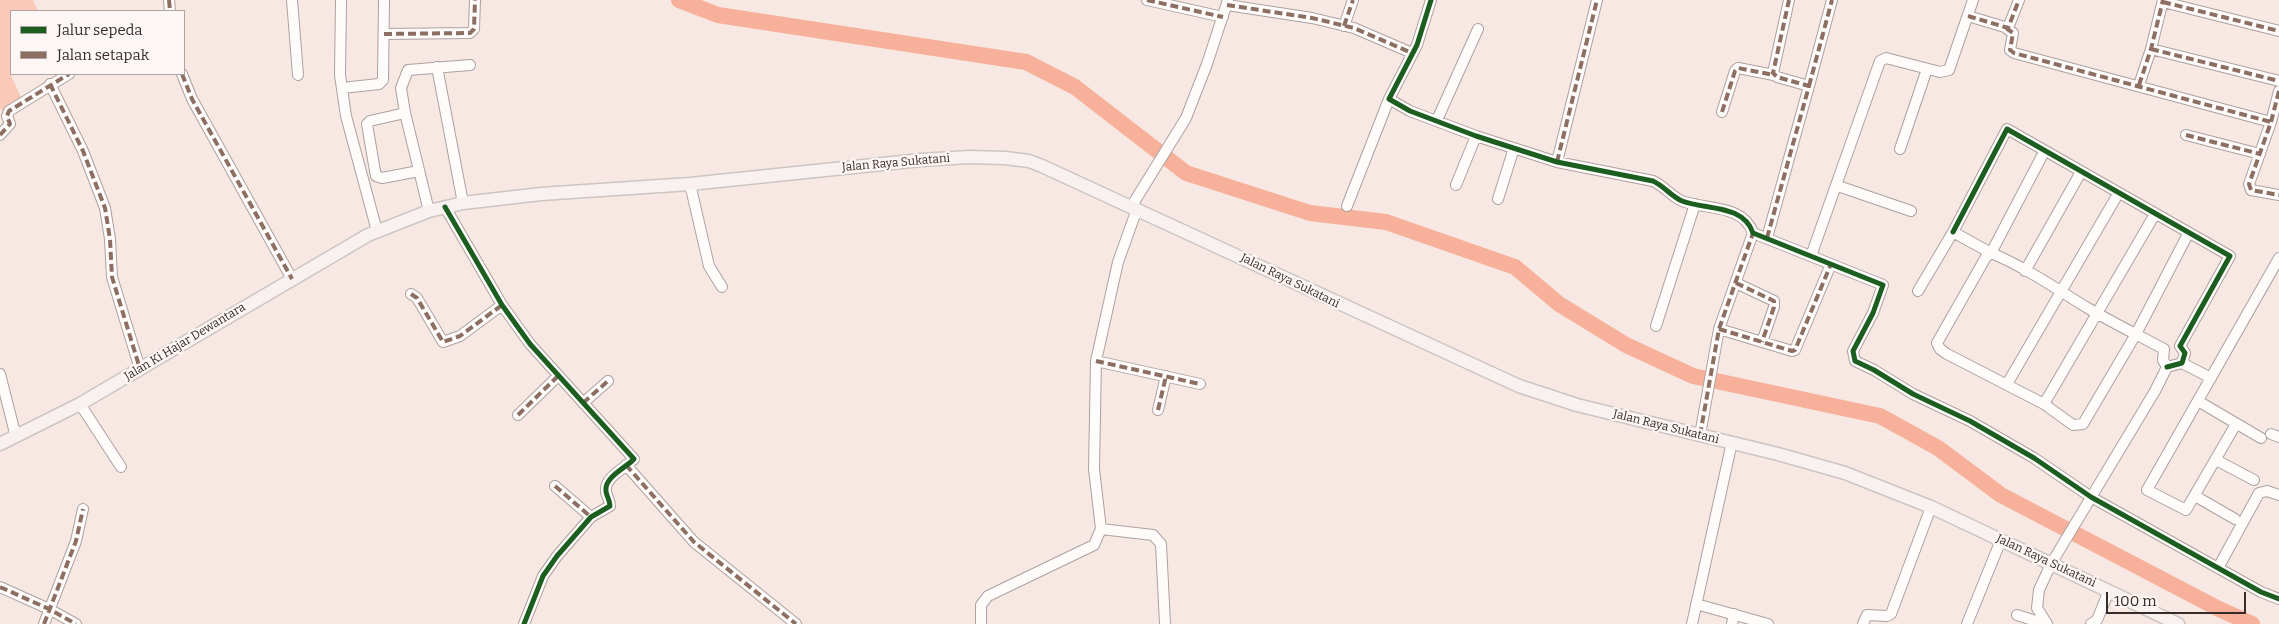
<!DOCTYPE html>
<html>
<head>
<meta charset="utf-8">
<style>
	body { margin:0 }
	#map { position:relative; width:2279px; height:624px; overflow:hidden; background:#f7e8e4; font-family:Bitter,serif }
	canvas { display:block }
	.legend { position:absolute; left:10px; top:10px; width:175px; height:65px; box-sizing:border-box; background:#fdf6f4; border:1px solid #aea5a2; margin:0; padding:6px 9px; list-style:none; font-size:15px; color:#382c28 }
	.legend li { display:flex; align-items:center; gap:10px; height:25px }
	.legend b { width:25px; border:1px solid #aea5a2 }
	.scale { position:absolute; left:2106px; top:592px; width:140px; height:22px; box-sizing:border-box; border:2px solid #382c28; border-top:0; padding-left:6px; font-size:15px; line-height:18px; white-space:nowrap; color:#382c28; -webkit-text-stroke:4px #fdf6f4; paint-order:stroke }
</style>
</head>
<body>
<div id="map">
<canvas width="2279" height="624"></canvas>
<ul class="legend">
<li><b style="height:6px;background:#1b5e20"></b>Jalur sepeda</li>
<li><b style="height:6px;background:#8d6e63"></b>Jalan setapak</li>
</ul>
<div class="scale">100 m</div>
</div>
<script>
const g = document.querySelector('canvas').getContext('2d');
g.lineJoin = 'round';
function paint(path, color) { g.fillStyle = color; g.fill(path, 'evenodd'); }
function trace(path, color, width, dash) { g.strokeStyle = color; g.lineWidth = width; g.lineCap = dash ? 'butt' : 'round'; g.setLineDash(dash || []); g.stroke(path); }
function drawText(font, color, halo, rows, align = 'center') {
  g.font = font + ' Bitter,serif'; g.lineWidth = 4.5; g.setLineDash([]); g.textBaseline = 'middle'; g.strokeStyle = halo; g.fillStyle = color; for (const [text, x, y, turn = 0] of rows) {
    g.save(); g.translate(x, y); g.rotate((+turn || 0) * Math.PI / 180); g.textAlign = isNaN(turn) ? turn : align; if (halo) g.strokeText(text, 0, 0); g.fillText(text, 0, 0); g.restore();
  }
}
const green = new Path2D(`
	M0,0H33L38,11H11L10,73L25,106L13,114L0,109Z`);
const river = new Path2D(`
	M679,0L718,15L1026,62L1075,87L1186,173L1310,213L1386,222L1515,267L1559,304L1626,345L1693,376L1880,416L1938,448L2001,495L2217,608L2252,624`);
const minor = new Path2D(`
	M169,0L170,11
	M292,0L298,75
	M341,0L340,75L346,116L377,231
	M1147,0L1223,17
	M1431,0L1417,45L1389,99L1410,111L1476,136L1557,162L1653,181C1664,186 1672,197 1682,201C1706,210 1743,204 1753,233L1883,285L1873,313L1853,351L1855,361L1874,370L1913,394L1970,421L2034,458L2091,497L2261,592L2279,599
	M2163,2L2279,31
	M1227,5L1312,18L1354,28L1412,53
	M1968,16L2008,28L2019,0
	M1344,26L1353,0
	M2006,28L2013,33L2010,50L2014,53L2271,122
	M384,34L470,33L474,29L475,0
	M2151,49L2279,81
	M437,67L463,203
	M182,74L192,99L292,279
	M50,84L83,151L105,208L110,239L112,277L140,369
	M2139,85L2151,49L2163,0
	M1809,86L1832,0
	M342,88L379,84L383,80L384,0
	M2279,91L2271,122L2249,184L2251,190L2279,195
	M1722,112L1735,71L1738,68L1774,75
	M405,113L370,121L367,124L375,171L376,176L382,178L419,171
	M1437,120L1478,29
	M0,135L10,124L7,116L9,111L69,74
	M2186,135L2260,154
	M1900,149L1927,69
	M1557,162L1597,0
	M690,184L709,266L722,287
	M1456,185L1476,136
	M1838,186L1911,211
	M1498,199L1514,148
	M1347,206L1389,99
	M445,207L502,305L530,344L634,459C627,467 604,477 606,491C606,496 610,499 610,506L591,517L557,556L543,576L524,624
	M1131,207L1186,118L1207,64L1228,0
	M429,211L405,113L401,88L408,70L470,65
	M1953,232L2007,129L2230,256L2180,346L2185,353L2182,363L2167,367
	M1767,238L1809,86L1777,77L1773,73L1789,0
	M1811,256L1880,61L1886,58L1940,72L1949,70L1973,0
	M2025,271L2081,172
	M1736,283L1774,301V307L1762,342
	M1918,291L1953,232L1991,253L2044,152
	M411,294L417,298L443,342L460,336L502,305
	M1656,326L1695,204
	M1719,329L1792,351L1795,350L1831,264
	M1096,361L1200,384
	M2182,363L2211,378
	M0,374L16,437
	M2007,384L2118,194
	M2198,401L2261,438
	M583,403L608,381
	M80,404L121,467
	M2044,404L2073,425L2083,424L2136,334L2188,234
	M1158,410L1166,376
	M518,415L558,376
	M2236,424L2186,510L2147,490L2279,258
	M2271,434L2279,437
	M1700,435L1719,329L1753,233
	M2216,460L2254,480
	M626,465L694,542L796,624
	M555,486L591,517
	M2195,496L2235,519
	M1101,529L1153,535L1161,544L1165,624
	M2218,568L2259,493L2267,491L2279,495
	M0,587L49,609L76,624
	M1696,604L1768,624
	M2017,615L2045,624
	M44,624L76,541L83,509
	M981,624V605L988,596L1094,545L1101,529L1094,469L1096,361L1118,262L1137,209
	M1692,624L1732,442
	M1732,624L1734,614
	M1863,624L1867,615L1887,616L1891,614L1931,507
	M1967,624L2001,540
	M2047,624L2037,608L2039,590L2051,564L2155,391L2167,367L2163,360L2164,349C2138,335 2111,322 2086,307C2055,288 2025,267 1991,253L1986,257L1937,343L1940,349L1947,354L2044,404L2155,214
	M2091,624L2097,620L2109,591`);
const major = new Path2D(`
	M0,444L80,404L368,235L429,211L463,203L541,194L690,184L921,160L969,157L1005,158L1029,161L1042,166L1519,386L1577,405L1778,454L1845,473L1931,507L2178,624`);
const quiet = new Path2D(`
	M169,0L170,11
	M1147,0L1223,17
	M2163,2L2279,31
	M1227,5L1312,18L1354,28L1412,53
	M1968,16L2008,28L2019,0
	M1344,26L1353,0
	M2006,28L2013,33L2010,50L2014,53L2271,122
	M384,34L470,33L474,29L475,0
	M2151,49L2279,81
	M182,74L192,99L292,279
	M50,84L83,151L105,208L110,239L112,277L140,369
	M2139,85L2151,49L2163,0
	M1809,86L1832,0
	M2279,91L2271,122L2249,184L2251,190L2279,195
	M1722,112L1735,71L1738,68L1774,75
	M0,135L10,124L7,116L9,111L69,74
	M2186,135L2260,154
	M1557,162L1597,0
	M1767,238L1809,86L1777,77L1773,73L1789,0
	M1736,283L1774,301V307L1762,342
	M411,294L417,298L443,342L460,336L502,305
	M1719,329L1792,351L1795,350L1831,264
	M1096,361L1200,384
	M583,403L608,381
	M1158,410L1166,376
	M518,415L558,376
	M1700,435L1719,329L1753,233
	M626,465L694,542L796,624
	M555,486L591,517
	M0,587L49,609L76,624
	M44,624L76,541L83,509`);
const cycleway = new Path2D(`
	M1431,0L1417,45L1389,99L1410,111L1476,136L1557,162L1653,181C1664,186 1672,197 1682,201C1706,210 1743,204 1753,233L1883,285L1873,313L1853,351L1855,361L1874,370L1913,394L1970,421L2034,458L2091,497L2261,592L2279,599
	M445,207L502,305L530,344L634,459C627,467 604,477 606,491C606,496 610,499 610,506L591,517L557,556L543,576L524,624
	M1953,232L2007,129L2230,256L2180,346L2185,353L2182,363L2167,367`);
const streetNames = [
	["Jalan Raya Sukatani",896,163,-5],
	["Jalan Raya Sukatani",1290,281,26],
	["Jalan Ki Hajar Dewantara",185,342,-31],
	["Jalan Raya Sukatani",1666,427,14],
	["Jalan Raya Sukatani",2046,561,25]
];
paint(green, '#fac9ba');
trace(river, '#f7b099', 16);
trace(minor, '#ada19e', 12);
trace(major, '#ccc5c2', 15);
trace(minor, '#fefcfb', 10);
trace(major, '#f8f1f0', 12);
trace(quiet, '#8d6e63', 4, [8, 4]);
trace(cycleway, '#1b5e20', 5);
drawText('12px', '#382c28', '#fdf6f4', streetNames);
</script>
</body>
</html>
